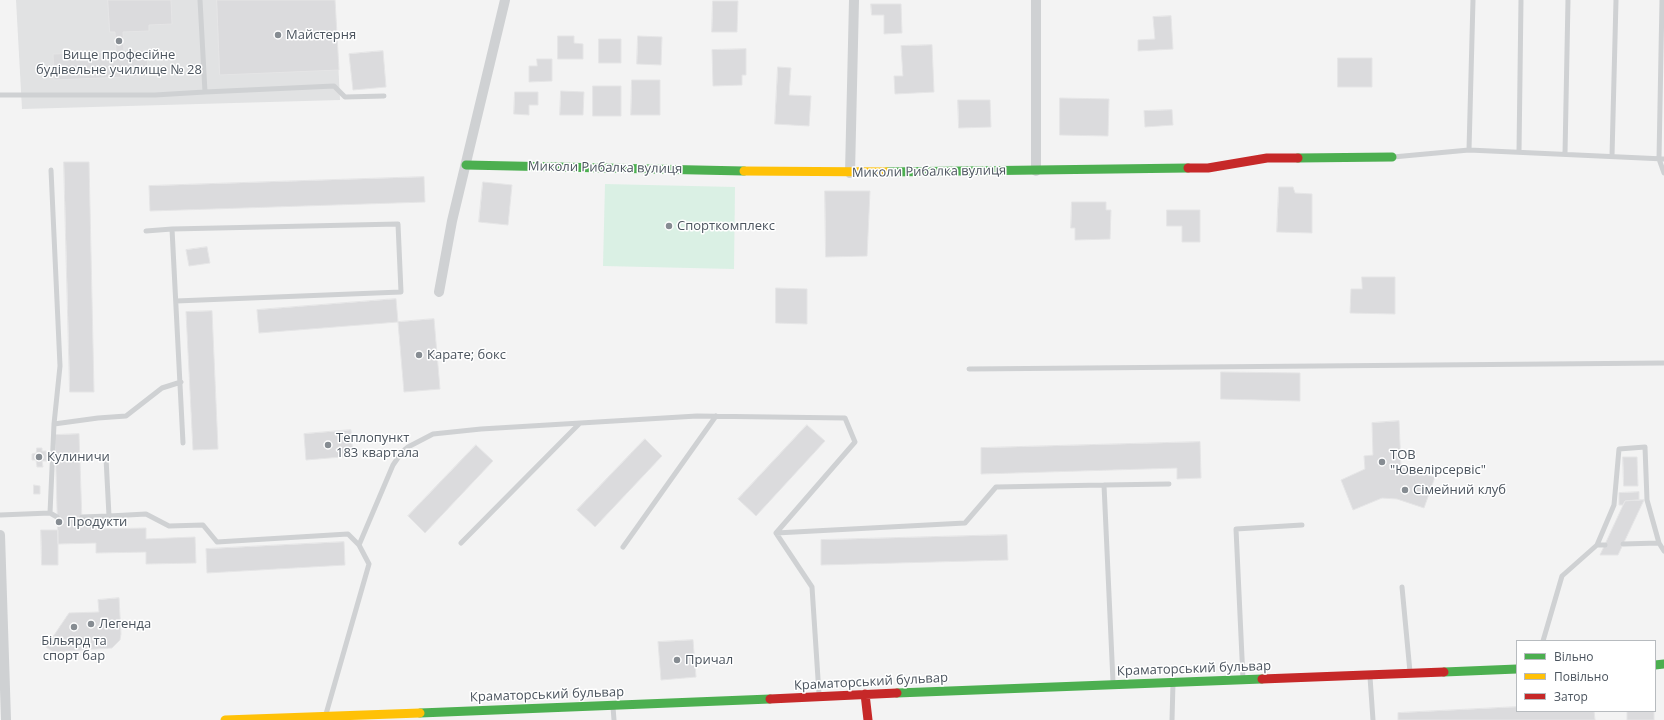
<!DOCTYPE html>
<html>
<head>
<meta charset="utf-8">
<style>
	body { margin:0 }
	#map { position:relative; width:1664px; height:720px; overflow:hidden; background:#f3f3f3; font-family:"Open Sans",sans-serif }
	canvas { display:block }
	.legend { position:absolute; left:1516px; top:640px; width:140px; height:72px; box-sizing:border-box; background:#fff; border:1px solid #b7bbbf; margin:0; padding:5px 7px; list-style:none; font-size:12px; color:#4b545e }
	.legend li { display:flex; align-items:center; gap:8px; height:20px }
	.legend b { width:20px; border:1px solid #b7bbbf }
</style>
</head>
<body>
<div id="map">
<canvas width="1664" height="720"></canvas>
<ul class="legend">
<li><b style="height:5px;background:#4caf50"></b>Вільно</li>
<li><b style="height:5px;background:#ffc107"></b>Повільно</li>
<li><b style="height:5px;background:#c62828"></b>Затор</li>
</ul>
</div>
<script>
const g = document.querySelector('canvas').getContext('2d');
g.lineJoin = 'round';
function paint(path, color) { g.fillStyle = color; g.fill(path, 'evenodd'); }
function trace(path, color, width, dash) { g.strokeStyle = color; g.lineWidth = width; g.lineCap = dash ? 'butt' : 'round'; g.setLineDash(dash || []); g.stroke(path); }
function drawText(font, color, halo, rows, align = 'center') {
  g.font = font + ' "Open Sans",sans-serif'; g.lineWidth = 3; g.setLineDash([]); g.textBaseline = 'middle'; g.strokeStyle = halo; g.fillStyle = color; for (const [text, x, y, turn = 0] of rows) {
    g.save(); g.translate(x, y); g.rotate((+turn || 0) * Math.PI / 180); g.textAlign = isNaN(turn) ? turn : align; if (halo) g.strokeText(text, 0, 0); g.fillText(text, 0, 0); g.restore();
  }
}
const education = new Path2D(`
	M16,0H335L340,100L22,109Z`);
const green = new Path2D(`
	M605,184L735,187L734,269L603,266Z`);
const building = new Path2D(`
	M108,0H171L172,24L149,25V31L123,32L124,51L147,50L148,76L54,80L53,54L116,52L115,32H110Z
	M217,0H335L339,70L220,75Z
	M713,1H738L737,32H712Z
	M871,4H901L902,33L884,34V15H872Z
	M1171,16L1173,49L1138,51V40L1155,39L1153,17Z
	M558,36H574V43L583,44V59H558Z
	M638,36L662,37L661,65L637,64Z
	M599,39H621V63H599Z
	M932,45L934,92L895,94L894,76H903L901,46Z
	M746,49V75H742V85L713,86L712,50Z
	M383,51L386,87L353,90L349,54Z
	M1338,58H1372V87H1338Z
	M537,59H552V81L529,82V66H537Z
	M778,67L791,68L789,95L811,96L809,126L775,124Z
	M632,80H660V115H631Z
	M593,86H621V116H593Z
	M561,91L584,92L583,115H560Z
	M515,92H538V105H529V115L514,114Z
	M1060,98L1109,99L1108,136L1060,135Z
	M958,100H990L991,127L959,128Z
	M1172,110L1173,125L1145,127L1144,111Z
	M64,162H89L94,392H70Z
	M424,177L425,202L150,211L149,186Z
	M483,182L512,185L508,225L479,222Z
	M1279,187H1293L1295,193L1312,194V233L1277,232Z
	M825,191H870L867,256L826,257Z
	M1072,202H1106V210H1111L1110,239L1075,240V228H1071Z
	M1167,210H1200V242H1182V226H1167Z
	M207,247L210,263L189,266L186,250Z
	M1362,277H1395V314L1350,313L1351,289H1362Z
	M776,288L807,289V324L776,323Z
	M396,299L398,322L259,333L257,310Z
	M212,311L218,449L193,450L186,312Z
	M434,319L440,389L404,392L398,322Z
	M1221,372L1300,373V401L1221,399Z
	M1399,421L1401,467L1435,477L1424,508L1397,499L1382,498L1353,510L1341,480L1365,469L1364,456L1373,455L1372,423Z
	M807,425L825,441L756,516L738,499Z
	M351,430L353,456L306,460L304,434Z
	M79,434L82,522L95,521V529L146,528V539L195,537L196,563L146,564V552L96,553V543L58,544L55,435Z
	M645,439L662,456L595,527L577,510Z
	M1200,442L1201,478L1177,479V468L981,474V448Z
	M476,445L493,461L425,533L408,516Z
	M37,448H42V451H46L47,461H42L43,467H37L36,460H32V454L36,453Z
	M1623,457H1637L1638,486H1624Z
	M34,485L40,486V494H34Z
	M1639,492V500L1625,501L1623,505H1619V493Z
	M1644,500L1618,555H1600L1625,501Z
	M41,530H58V565H42Z
	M1007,535L1008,560L821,565V540Z
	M344,542L345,565L207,573L206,549Z
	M119,598L121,634L120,640L112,648L53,652L46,647L69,613L99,612L98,600Z
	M693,640L696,677L661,680L658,642Z
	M1517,707V711H1594L1595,720H1398V713Z
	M1654,711V720H1627V712Z`);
const lane = new Path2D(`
	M1662,0L1659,159L1664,173
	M205,92L334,86L345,97L384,96
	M0,95H155L205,92L200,0
	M1469,150L1473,0
	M1519,152L1521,0
	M1565,154L1568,0
	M1612,156L1616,0
	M1393,157L1469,150L1664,159
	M172,229L183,443
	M146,231L172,229L398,224L401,292L176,301
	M969,369L1664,363
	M54,424L98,418L126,416L162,388L181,382
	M50,513L57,517
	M0,515L50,513L54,424L60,366L51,170
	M109,516L146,514L169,526L203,525L217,542L348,534L359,545L369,564L326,714
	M82,517L109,516L106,458
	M776,533L965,523L996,487L1104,485
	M461,543L579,424
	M1623,544L1659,543L1664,551
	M359,545L393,465L402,452L408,447L433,434L481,429L697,416L845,418L855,442L776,533L812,587L819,694
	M1597,545L1614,505L1619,449L1645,447L1647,500L1659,543
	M623,547L716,416
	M1402,587L1410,672
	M1543,641L1562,576L1597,545H1605
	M1370,677L1373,720
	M1243,679L1236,529L1302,525
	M1113,682L1104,485L1169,484
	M613,707L614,720
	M1172,720L1173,683`);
const street = new Path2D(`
	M1036,0V171
	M850,173L854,0
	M439,292L452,221L505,0
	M0,535L6,720`);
const fast = new Path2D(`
	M1298,158L1392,157
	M466,165L744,171
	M887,172L1188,168
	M1655,665L1664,664
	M1444,672L1517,669
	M897,693L1262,679
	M420,713L770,699`);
const slow = new Path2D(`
	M744,171L887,172
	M225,720L420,713`);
const jam = new Path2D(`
	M1188,168H1208L1267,158H1298
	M1262,679L1444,672
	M865,694L868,720
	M770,699L897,693`);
const markers = [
	[278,35,4,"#868c92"],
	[119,41,4,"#868c92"],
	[669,226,4,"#868c92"],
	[419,355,4,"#868c92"],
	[328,445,4,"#868c92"],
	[39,457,4,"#868c92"],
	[1382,462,4,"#868c92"],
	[1405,490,4,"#868c92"],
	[59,522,4,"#868c92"],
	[91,624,4,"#868c92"],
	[74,627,4,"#868c92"],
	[677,660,4,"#868c92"]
];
const poiNames = [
	["Майстерня",286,35],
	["Вище професійне",119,55,"center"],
	["будівельне училище № 28",119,70,"center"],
	["Спорткомплекс",677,226],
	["Карате; бокс",427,355],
	["Теплопункт",336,438],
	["183 квартала",336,453],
	["ТОВ",1390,455],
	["\"Ювелірсервіс\"",1390,470],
	["Кулиничи",47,457],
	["Сімейний клуб",1413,490],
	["Продукти",67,522],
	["Легенда",99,624],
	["Більярд та",74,641,"center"],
	["спорт бар",74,656,"center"],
	["Причал",685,660]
];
const streetNames = [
	["Миколи Рибалка вулиця",605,168,1],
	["Миколи Рибалка вулиця",929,172,-1],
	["Краматорський бульвар",1194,669,-2],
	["Краматорський бульвар",871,682,-3],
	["Краматорський бульвар",547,695,-2]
];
paint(education, '#e1e2e3');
paint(green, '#daf0e4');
paint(building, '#dbdbdd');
trace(building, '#e5e5e6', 1);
trace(lane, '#cfd1d3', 5);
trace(street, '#cfd1d3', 10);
trace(fast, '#4caf50', 9);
trace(slow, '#ffc107', 9);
trace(jam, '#c62828', 9);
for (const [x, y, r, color] of markers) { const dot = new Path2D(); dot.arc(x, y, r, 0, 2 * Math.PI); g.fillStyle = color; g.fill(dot); trace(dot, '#fff', 1.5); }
drawText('13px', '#4b545e', '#fff', poiNames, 'left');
drawText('13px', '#4b545e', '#fff', streetNames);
</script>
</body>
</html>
